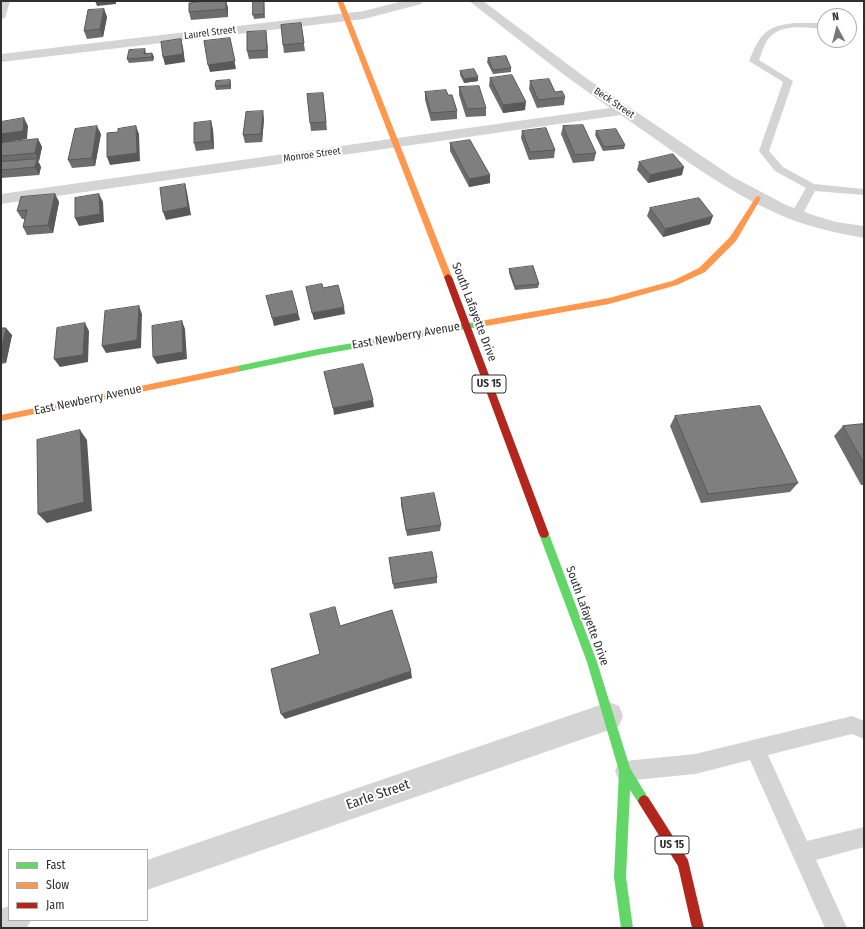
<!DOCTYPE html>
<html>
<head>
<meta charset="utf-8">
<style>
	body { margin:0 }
	#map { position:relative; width:865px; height:929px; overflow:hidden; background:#fff; font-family:"Fira Sans Condensed",sans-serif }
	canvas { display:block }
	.frame { position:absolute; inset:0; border:2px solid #2f2f2f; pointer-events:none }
	.legend { position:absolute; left:8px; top:849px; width:140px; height:72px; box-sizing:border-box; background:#fff; border:1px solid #acacac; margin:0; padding:5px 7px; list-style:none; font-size:12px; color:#2f2f2f }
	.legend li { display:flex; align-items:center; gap:8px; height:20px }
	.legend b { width:20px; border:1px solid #acacac }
	.north { position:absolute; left:817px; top:8px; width:40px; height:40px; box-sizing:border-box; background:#fff; border:1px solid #acacac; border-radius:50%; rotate:353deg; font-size:11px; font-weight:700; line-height:16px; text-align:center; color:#2f2f2f }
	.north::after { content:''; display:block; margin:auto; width:14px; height:18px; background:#787878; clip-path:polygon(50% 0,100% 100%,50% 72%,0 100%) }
</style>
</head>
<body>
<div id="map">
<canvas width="865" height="929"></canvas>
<div class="frame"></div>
<ul class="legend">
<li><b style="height:5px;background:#63d668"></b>Fast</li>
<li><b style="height:5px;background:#ff974d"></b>Slow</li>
<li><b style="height:5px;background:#b3261e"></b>Jam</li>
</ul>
<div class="north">N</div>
</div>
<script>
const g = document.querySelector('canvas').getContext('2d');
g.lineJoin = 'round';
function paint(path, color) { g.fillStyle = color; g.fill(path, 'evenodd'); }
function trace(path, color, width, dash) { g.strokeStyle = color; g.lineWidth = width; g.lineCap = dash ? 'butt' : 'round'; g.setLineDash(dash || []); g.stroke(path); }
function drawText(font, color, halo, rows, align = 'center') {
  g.font = font + ' "Fira Sans Condensed",sans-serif'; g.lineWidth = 4; g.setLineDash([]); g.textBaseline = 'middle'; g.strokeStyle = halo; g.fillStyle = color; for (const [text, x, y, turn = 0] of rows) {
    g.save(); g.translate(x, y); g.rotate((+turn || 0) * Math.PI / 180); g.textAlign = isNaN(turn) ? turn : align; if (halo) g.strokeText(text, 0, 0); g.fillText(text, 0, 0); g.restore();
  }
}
const lane = new Path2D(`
	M794,23H825V29C808,28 783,23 770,37C764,43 762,53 759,60L793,81L769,151L783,167L814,184L864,189V195L815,191L801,217H793L791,214L806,188L775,171L759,151L783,82L749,61C760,35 765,26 794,23Z
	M852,716L864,721V739L852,734L768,755L807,841L864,827V847L816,860L847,928H825L750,760L695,774L625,781L618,778L615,771L618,764L625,761L695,754Z`);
const street = new Path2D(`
	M1,1H10L5,18L1,19Z
	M403,1H423L421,4L364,19L1,62V54L364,11Z
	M469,1H483L586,78L733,177L786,205L813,215L836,222L864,226V238C843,234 822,230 801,223C735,200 678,154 621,115L1,204V194L610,108L563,74Z
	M609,702L619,706L623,716L619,726L609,730L147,890V860Z
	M9,906V920H31L27,928H1V909Z`);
const fast = new Path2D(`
	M486,320L490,323L489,325L318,355L237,372L233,369L237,366L318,349Z
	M544,530L547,531L549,534L597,662L630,768L650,801L648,805L644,807L640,805L630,790L626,877L633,928H621L614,877L619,771L587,662L539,534L541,531Z`);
const slow = new Path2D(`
	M337,1H343L452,277L451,279L448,280L444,277Z
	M758,196L761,198L736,241L705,272L677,285L609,304L486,326L482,323L486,320L609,298L672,281L699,268L730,237L756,197Z
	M237,366L241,369L237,372L1,421V415Z`);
const jam = new Path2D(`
	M448,274L452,277L549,534L547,537L544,538L541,537L539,534L444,277Z
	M644,795L648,797L688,860L704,928H692L678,866L640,805L638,801L640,797Z`);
const wall = new Path2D(`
	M226,1L228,8V17L191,20L189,12Z
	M264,1L265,18L254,19L253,15Z
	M104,9L107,17L103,37L87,39L84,31Z
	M301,23L305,51L284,53L283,45Z
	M267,39L268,58L249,59L247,51Z
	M145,49L146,53L154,57L153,61L129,63L127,59Z
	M488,58L511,68V72L493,74L487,62Z
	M460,71L478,81L464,83L460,75Z
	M490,78L525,110L503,113L489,86Z
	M530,81L555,92L565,97L564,105L537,108L529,89Z
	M231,84V89L216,90L215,86Z
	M459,87L486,108V116L466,117L459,95Z
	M425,92L448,95L457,111V119L431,121L425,100Z
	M323,93L327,130L311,131L310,123Z
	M264,119L262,142L245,143L243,135Z
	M563,126L596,153L594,161L573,163L561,134Z
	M213,129L214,149L196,151L194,143Z
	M522,131L555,150L554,158L529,160L521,138Z
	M596,131L625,145L624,149L603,151L595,135Z
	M101,134L95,166L72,168L68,160Z
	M38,139L42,147L39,161H38L41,167L39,175L1,178V143Z
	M450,143L490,175V183L469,187L450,151Z
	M639,162L682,175L648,183L637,170Z
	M55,194L59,202L53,233L27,235L23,227L25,219H22L17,211Z
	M650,208L710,224L663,237L647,216Z
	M509,269L539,284L538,288L515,290L509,273Z
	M1,328L12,335L6,363L1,364Z
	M675,416L798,483L790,492L701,503L670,426Z
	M864,424V485H861L834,436L843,426Z
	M401,498L441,525L440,531L407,536L401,505Z
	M389,558L437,577V583L394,589Z`);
const shadedWall = new Path2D(`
	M25,1H37L26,2Z
	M95,1H116V4L97,6Z
	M226,1L228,8V17L226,9Z
	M104,9L107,17L103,37L100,29Z
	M266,31L267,39L268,58L267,50Z
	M230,38L236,69L210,72L208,65Z
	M181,39L183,47L185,62L165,65L163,57Z
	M152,53L154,57L153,61L152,57Z
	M478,77V81L464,83V79Z
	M230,80L231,84V89L230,85Z
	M526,102L525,110L503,113V105Z
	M263,111L264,119L262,142L261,134Z
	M24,118L28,126L27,139L1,143V134Z
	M211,121L213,129L214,149L211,141Z
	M97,126L101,134L95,166L92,158Z
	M136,126L139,134L140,161L110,165L107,157Z
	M38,139L42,147L39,161L35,153Z
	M37,159L41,167L39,175L35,167Z
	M684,167L682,175L648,183L650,175Z
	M490,175V183L469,187V179Z
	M185,184L187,192L191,215L166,220L163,212Z
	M55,194L59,202L53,233L48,225Z
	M99,194L103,202L104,222L79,226L75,218Z
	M713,216L710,224L663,237L665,229Z
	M139,306L142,314L141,348L106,353L102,346Z
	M344,307L345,314L314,320L312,313Z
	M298,313L300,320L274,326L272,318Z
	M182,321L185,329L187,359L157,364L153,357Z
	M85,323L89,331L88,362L60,367L54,359Z
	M6,328L12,335L6,363L1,357V351Z
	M373,400L374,407L334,415L333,408Z
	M80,430L87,440L92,511L47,523L38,514Z
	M411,671L412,678L285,719L281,714Z`);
const building = new Path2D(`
	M198,1H226V9L189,12V3L198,2Z
	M253,1H264V14L253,15Z
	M104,9L100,29L84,31L88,10Z
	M301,23L304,43L283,45L281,25Z
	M266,31L267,50L247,51V32Z
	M230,38L235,61L208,65L204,41Z
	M181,39L183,54L163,57L161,42Z
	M145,49L144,54L152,53V57L127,59L129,50Z
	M506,56L511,68L493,70L488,58Z
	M474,69L478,77L464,79L460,71Z
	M512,75L526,102L503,105L490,78Z
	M549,79L555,92L562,91L565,97L538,100L530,81Z
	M230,80V85L215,86L216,81Z
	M479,86L486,108L467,109L459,87Z
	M446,90L448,95H452L457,111L431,113L425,92Z
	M323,93L326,122L310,123L307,94Z
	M263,111L261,134L243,135L246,112Z
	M24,118L23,131L1,134V122Z
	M211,121V141L194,143V123Z
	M583,125L596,153L575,155L563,126Z
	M97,126L92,158L68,160L75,129Z
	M136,126L137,153L107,157V133L118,132V129Z
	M546,128L555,150L530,152L522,131Z
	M616,129L625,145L604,147L596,131Z
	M38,139L35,153L1,156V143Z
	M470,140L490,175L469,179L450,143Z
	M673,154L684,167L650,175L639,162Z
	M37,159L35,167L1,170V162Z
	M185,184L188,207L163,212L160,188Z
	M55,194L48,225L23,227L27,210L17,211L21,197Z
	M99,194L100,214L75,218V198Z
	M699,198L713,216L665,229L650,208Z
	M533,266L539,284L515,286L509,269Z
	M322,284L323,288L338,285L344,307L312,313L306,287Z
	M292,291L298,313L272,318L266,296Z
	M139,306L137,340L102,346L105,311Z
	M182,321L183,352L153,357L152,326Z
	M85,323L83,355L54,359L57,328Z
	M1,328H6L1,351Z
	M363,364L373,400L333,408L324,372Z
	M760,406L798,483L708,494L675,416Z
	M864,424V464L843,426Z
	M80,430L84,502L38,514L37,440Z
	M434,493L441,525L406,530L401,498Z
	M432,552L437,577L393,584L389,558Z
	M335,607L340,626L392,610L411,671L281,714L271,669L320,654L310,614Z`);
const farStreetnames = [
	["Laurel Street",210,33,-7],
	["Beck Street",614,103,34],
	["Monroe Street",312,155,-8]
];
const shields = [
	[489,384,34],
	[672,845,34]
];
const shieldNames = [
	["US 15",489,384],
	["US 15",672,845]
];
const streetNames = [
	["South Lafayette Drive",474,312,69],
	["East Newberry Avenue",406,336,-10],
	["East Newberry Avenue",88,400,-12],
	["South Lafayette Drive",587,616,70]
];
const nearStreetnames = [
	["Earle Street",378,795,-19]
];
paint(lane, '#d4d4d4');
paint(street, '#d4d4d4');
paint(fast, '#63d668');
paint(slow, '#ff974d');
paint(jam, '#b3261e');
paint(wall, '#6d6d6d');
paint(shadedWall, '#595959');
paint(building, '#7f7f7f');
trace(building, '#595959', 1);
drawText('10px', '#2f2f2f', '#fff', farStreetnames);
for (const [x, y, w] of shields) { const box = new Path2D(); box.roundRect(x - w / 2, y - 9, w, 18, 3); g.fillStyle = '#fff'; g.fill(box); trace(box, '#2f2f2f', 1); }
drawText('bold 11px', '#2f2f2f', null, shieldNames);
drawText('12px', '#2f2f2f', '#fff', streetNames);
drawText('14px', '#2f2f2f', '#fff', nearStreetnames);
</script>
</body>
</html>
